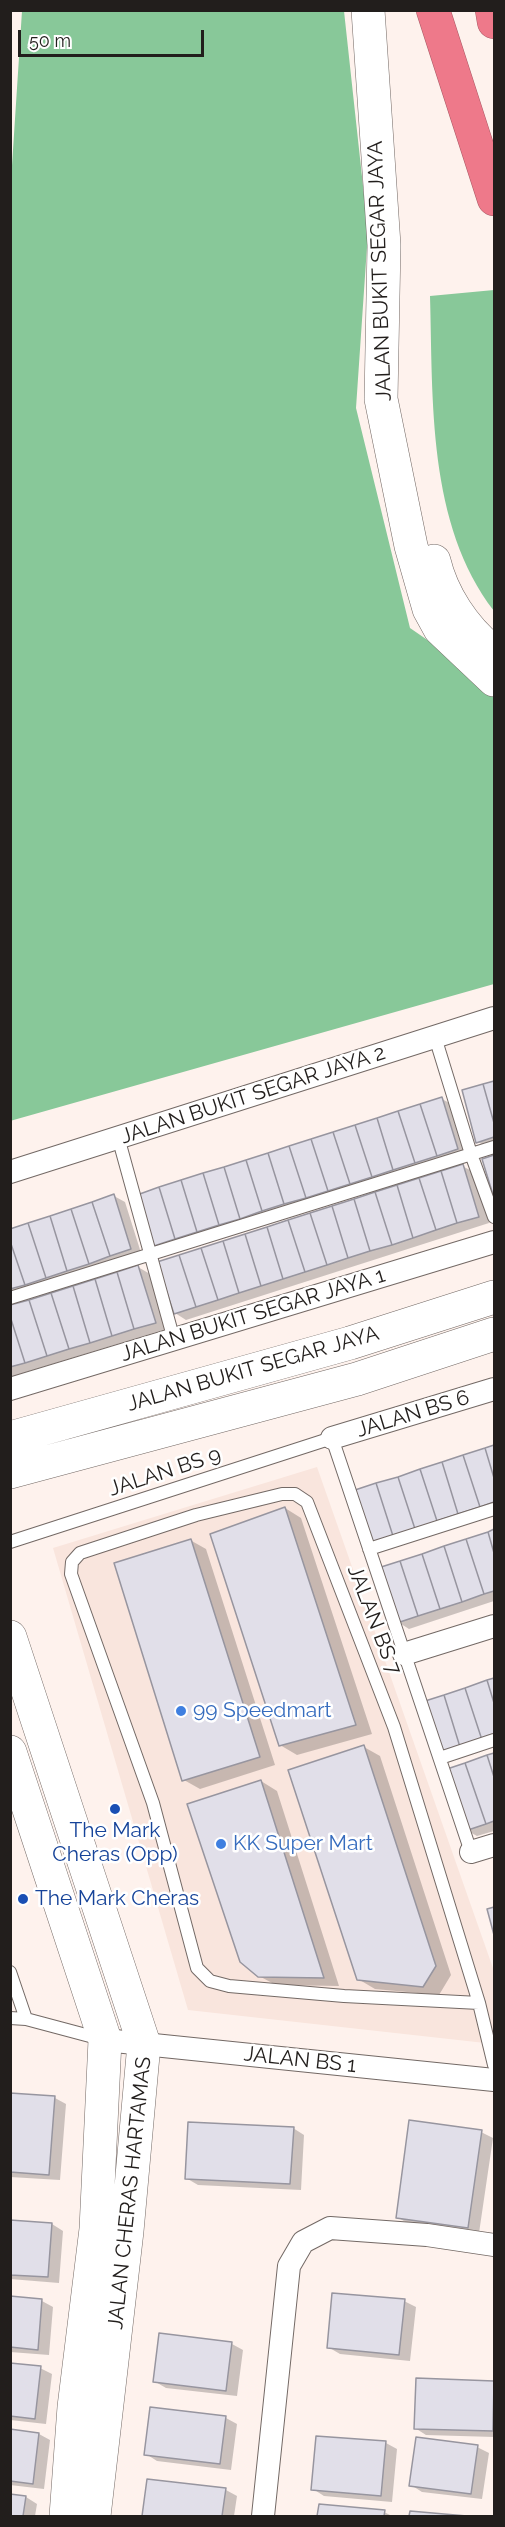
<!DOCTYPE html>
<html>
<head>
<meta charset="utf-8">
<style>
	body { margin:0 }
	#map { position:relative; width:505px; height:2527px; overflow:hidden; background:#fef2ed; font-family:Raleway,sans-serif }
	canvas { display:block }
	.frame { position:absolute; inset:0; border:12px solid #221e1c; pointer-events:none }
	.scale { position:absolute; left:18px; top:30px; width:186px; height:27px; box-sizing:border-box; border:3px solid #221e1c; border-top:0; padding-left:8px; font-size:18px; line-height:21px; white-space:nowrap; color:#221e1c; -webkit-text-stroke:4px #fff; paint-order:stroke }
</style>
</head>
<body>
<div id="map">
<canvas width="505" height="2527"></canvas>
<div class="frame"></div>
<div class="scale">50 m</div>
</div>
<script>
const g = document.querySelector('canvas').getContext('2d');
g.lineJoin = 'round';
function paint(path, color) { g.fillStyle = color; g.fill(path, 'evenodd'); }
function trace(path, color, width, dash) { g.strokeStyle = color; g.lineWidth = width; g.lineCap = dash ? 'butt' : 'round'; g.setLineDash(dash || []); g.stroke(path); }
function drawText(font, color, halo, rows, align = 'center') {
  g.font = font + ' Raleway,sans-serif'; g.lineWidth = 5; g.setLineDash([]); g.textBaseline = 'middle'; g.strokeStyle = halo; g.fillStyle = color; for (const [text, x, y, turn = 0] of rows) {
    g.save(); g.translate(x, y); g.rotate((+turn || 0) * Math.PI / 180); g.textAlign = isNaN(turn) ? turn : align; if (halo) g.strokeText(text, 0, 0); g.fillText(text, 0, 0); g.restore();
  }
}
const built = new Path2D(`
	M317,1467L494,1971V2044L188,2010L53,1548Z`);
const forest = new Path2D(`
	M22,11H344L368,232L356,408L410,628L494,686V984L10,1121V196Z
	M494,290V611C427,524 433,400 430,296Z`);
const shadow = new Path2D(`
	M494,1082V1146L489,1148L478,1142L463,1091Z
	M442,1099L453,1105L469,1155L166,1252L155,1245Z
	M462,1166L474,1172L489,1223L186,1320L175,1313Z
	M114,1196L125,1202L142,1256L10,1299V1230Z
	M138,1267L150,1274L166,1329L10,1377V1307Z
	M494,1446V1512L384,1548L357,1491Z
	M285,1508L301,1518L372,1734L297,1755L280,1745Z
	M494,1531V1601L409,1629L398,1622L380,1569Z
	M190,1540L206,1549L275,1765L200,1789L184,1780Z
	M494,1680V1745L424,1703Z
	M364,1747L380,1756L451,1975L439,1995L375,1989L358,1979Z
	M494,1754V1831L477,1836L466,1830L446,1771Z
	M261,1781L277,1791L339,1986L276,1985L259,1976Z
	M10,2094L55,2098L66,2104L60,2180L10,2177Z
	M293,2128L304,2135L301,2190L198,2185L186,2178Z
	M481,2132L493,2138L479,2233L409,2224L397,2217Z
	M10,2222L52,2224L63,2231L59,2283L10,2279Z
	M10,2298L42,2301L53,2307L49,2355L10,2352Z
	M404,2301L416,2307L410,2361L340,2354L328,2347Z
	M232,2344L243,2350L237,2396L166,2388L154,2381Z
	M10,2364L40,2368L52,2374L46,2424L10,2420Z
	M417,2380L494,2382V2437L426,2435L415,2428Z
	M151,2408L226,2418L237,2424L231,2470L157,2461L146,2454Z
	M10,2430L39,2434L50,2440L44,2489L10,2485Z
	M318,2437L386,2443L397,2449L392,2502L324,2496L313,2489Z
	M477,2447L489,2453L482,2499L422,2492L411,2485Z
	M148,2480L226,2490L237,2496L234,2516H143Z
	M10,2495L26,2497L37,2504L35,2516H10Z
	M320,2505L384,2512L392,2516H319Z
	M411,2512L452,2516H411Z`);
const building = new Path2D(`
	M494,1081V1123L483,1084Z
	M483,1084L494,1123V1137L476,1143L462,1090Z
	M442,1097L458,1149L437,1156L420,1104Z
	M420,1104L437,1156L415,1163L398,1111Z
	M398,1111L415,1163L393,1170L377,1118Z
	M377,1118L393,1170L372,1177L355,1125Z
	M355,1125L372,1177L350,1184L333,1132Z
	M333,1132L350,1184L328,1191L311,1139Z
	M311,1139L328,1191L306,1198L289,1146Z
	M289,1146L306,1198L284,1204L268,1153Z
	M268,1153L284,1204L262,1211L246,1160Z
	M494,1155V1198L482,1159Z
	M246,1160L262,1211L240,1219L224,1167Z
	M463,1164L479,1217L457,1223L441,1171Z
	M224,1167L240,1219L219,1225L203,1173Z
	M441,1171L457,1223L436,1230L419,1178Z
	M203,1173L219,1225L197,1232L181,1180Z
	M419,1178L436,1230L413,1238L397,1185Z
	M181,1180L197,1232L175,1239L159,1187Z
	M397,1185L413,1238L392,1245L375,1192Z
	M159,1187L175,1239L154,1246L137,1195Z
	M375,1192L392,1245L370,1251L354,1199Z
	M114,1194L131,1249L110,1256L92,1202Z
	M354,1199L370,1251L348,1258L332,1206Z
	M92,1202L110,1256L89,1264L71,1209Z
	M332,1206L348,1258L327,1265L310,1213Z
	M71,1209L89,1264L67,1271L50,1216Z
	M310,1213L327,1265L305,1272L288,1220Z
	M50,1216L67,1271L46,1278L28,1223Z
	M288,1220L305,1272L283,1279L267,1227Z
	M28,1223L46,1278L25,1285L10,1241V1229Z
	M267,1227L283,1279L261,1286L245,1234Z
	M245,1234L261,1286L239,1293L223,1241Z
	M10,1241L25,1285L10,1289Z
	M223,1241L239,1293L218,1300L201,1248Z
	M201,1248L218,1300L196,1307L179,1255Z
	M179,1255L196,1307L174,1314L157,1262Z
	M138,1265L156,1323L134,1329L117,1272Z
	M117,1272L134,1329L112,1336L95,1279Z
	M95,1279L112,1336L90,1343L73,1286Z
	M73,1286L90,1343L69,1349L51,1293Z
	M51,1293L69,1349L47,1356L29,1300Z
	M29,1300L47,1356L25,1363L10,1316V1305Z
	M10,1316L25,1363L10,1367Z
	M494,1445V1478L485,1448Z
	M485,1448L494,1478V1502L480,1507L463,1455Z
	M463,1455L480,1507L458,1514L442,1462Z
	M442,1462L458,1514L437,1521L420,1469Z
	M420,1469L437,1521L415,1529L398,1477Z
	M398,1477L415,1529L393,1536L376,1483Z
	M376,1483L393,1536L371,1542L355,1490Z
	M285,1507L356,1725L279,1746L210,1534Z
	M494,1529V1553L488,1532Z
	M488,1532L494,1553V1591L484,1594L466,1539Z
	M191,1539L260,1757L182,1781L114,1563Z
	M466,1539L484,1594L462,1602L444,1546Z
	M444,1546L462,1602L440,1609L422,1554Z
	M422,1554L440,1609L418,1616L400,1561Z
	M400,1561L418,1616L397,1623L378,1568Z
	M494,1678V1703L487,1680Z
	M487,1680L494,1703V1736L482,1740L465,1688Z
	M465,1688L482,1740L460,1747L444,1695Z
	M444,1695L460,1747L439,1754L422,1702Z
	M364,1745L436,1966L423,1987L357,1980L288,1770Z
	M494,1753V1777L487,1755Z
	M487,1755L494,1777V1821L486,1824L465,1763Z
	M465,1763L486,1824L465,1831L444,1770Z
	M261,1780L324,1978L258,1977L240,1962L187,1804Z
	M494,1907V1935L487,1909Z
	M10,2093L55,2096L49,2175L10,2172Z
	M409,2120L482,2130L468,2228L396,2218Z
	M188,2122L294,2127L290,2184L185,2179Z
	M10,2220L52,2223L48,2277L10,2275Z
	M332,2293L405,2299L399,2355L327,2348Z
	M10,2296L42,2299L38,2350L10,2347Z
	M159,2333L232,2342L226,2391L153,2382Z
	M10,2363L41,2366L35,2419L10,2416Z
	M416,2378L494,2381L493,2431L414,2429Z
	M150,2407L226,2416L220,2464L144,2455Z
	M10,2429L39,2433L33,2484L10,2481Z
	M316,2436L386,2441L381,2496L311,2490Z
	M416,2437L478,2445L471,2494L409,2486Z
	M147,2479L226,2488L222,2516H142Z
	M10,2494L26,2496L23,2516H10Z
	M319,2504L385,2510L384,2516H317Z
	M410,2511L467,2516H409Z`);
const lane = new Path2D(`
	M435,1037L471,1154L494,1217
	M118,1137L174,1340
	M10,1298L494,1147
	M10,1542L332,1438L471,1852
	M369,1549L494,1509
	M440,1758L494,1740
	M10,1972L26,2019
	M479,2003L344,1996L229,1986L210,1981L197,1968L153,1803L71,1574L72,1562L80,1553L196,1515L282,1494H295L307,1502L394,1727L479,2003L494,2065
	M10,2018L26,2019L101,2039`);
const street = new Path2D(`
	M10,1172L494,1018
	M10,1389L494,1242
	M332,1438L494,1389
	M404,1654L494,1626
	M471,1852L494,1845
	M105,2040L494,2080
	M263,2516L289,2266L303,2242L330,2228L427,2235L494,2245`);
const secondary = new Path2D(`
	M368,10L384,245L381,399L411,546L429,609L440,629L494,680
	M434,561C442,595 464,628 491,650
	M10,1438L350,1343L494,1297
	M10,1472L357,1379L494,1334
	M10,1637L144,2044L127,2231L94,2516
	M10,1752L105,2040L96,2229L74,2407L66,2516`);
const highway = new Path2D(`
	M433,10L494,199
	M492,10L494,22`);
const markers = [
	[181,1711,6,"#3f7fe0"],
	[115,1809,6,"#1a4fb4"],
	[221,1844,6,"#3f7fe0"],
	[23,1899,6,"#1a4fb4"]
];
const streetNames = [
	["JALAN BUKIT SEGAR JAYA",380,271,-92],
	["JALAN BUKIT SEGAR JAYA 2",253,1095,-18],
	["JALAN BUKIT SEGAR JAYA 1",253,1315,-17],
	["JALAN BUKIT SEGAR JAYA",253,1369,-16],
	["JALAN BS 6",413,1414,-17],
	["JALAN BS 9",165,1472,-18],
	["JALAN BS 7",374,1620,69],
	["JALAN BS 1",300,2060,6],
	["JALAN CHERAS HARTAMAS",130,2193,-84]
];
const shopNames = [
	["99 Speedmart",193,1711],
	["KK Super Mart",233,1844]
];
const transitNames = [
	["The Mark",115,1831],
	["Cheras (Opp)",115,1855],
	["The Mark Cheras",35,1899,"left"]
];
paint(built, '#f9e5dd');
paint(forest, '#88c899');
paint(shadow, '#0003');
paint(building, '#e1dfe9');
trace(building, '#97959f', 1.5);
trace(lane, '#736965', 14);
trace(street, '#736965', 24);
trace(secondary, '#736965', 34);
trace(highway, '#a75964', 34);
trace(lane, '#fff', 12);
trace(street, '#fff', 22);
trace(secondary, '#fff', 33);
trace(highway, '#ee798a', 33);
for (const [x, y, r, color] of markers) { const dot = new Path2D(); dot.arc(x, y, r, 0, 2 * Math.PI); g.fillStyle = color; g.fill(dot); trace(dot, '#fff', 2); }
drawText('21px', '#221e1c', '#fff', streetNames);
drawText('21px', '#366cbe', '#fff', shopNames, 'left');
drawText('21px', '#164399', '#fff', transitNames);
</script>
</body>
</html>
